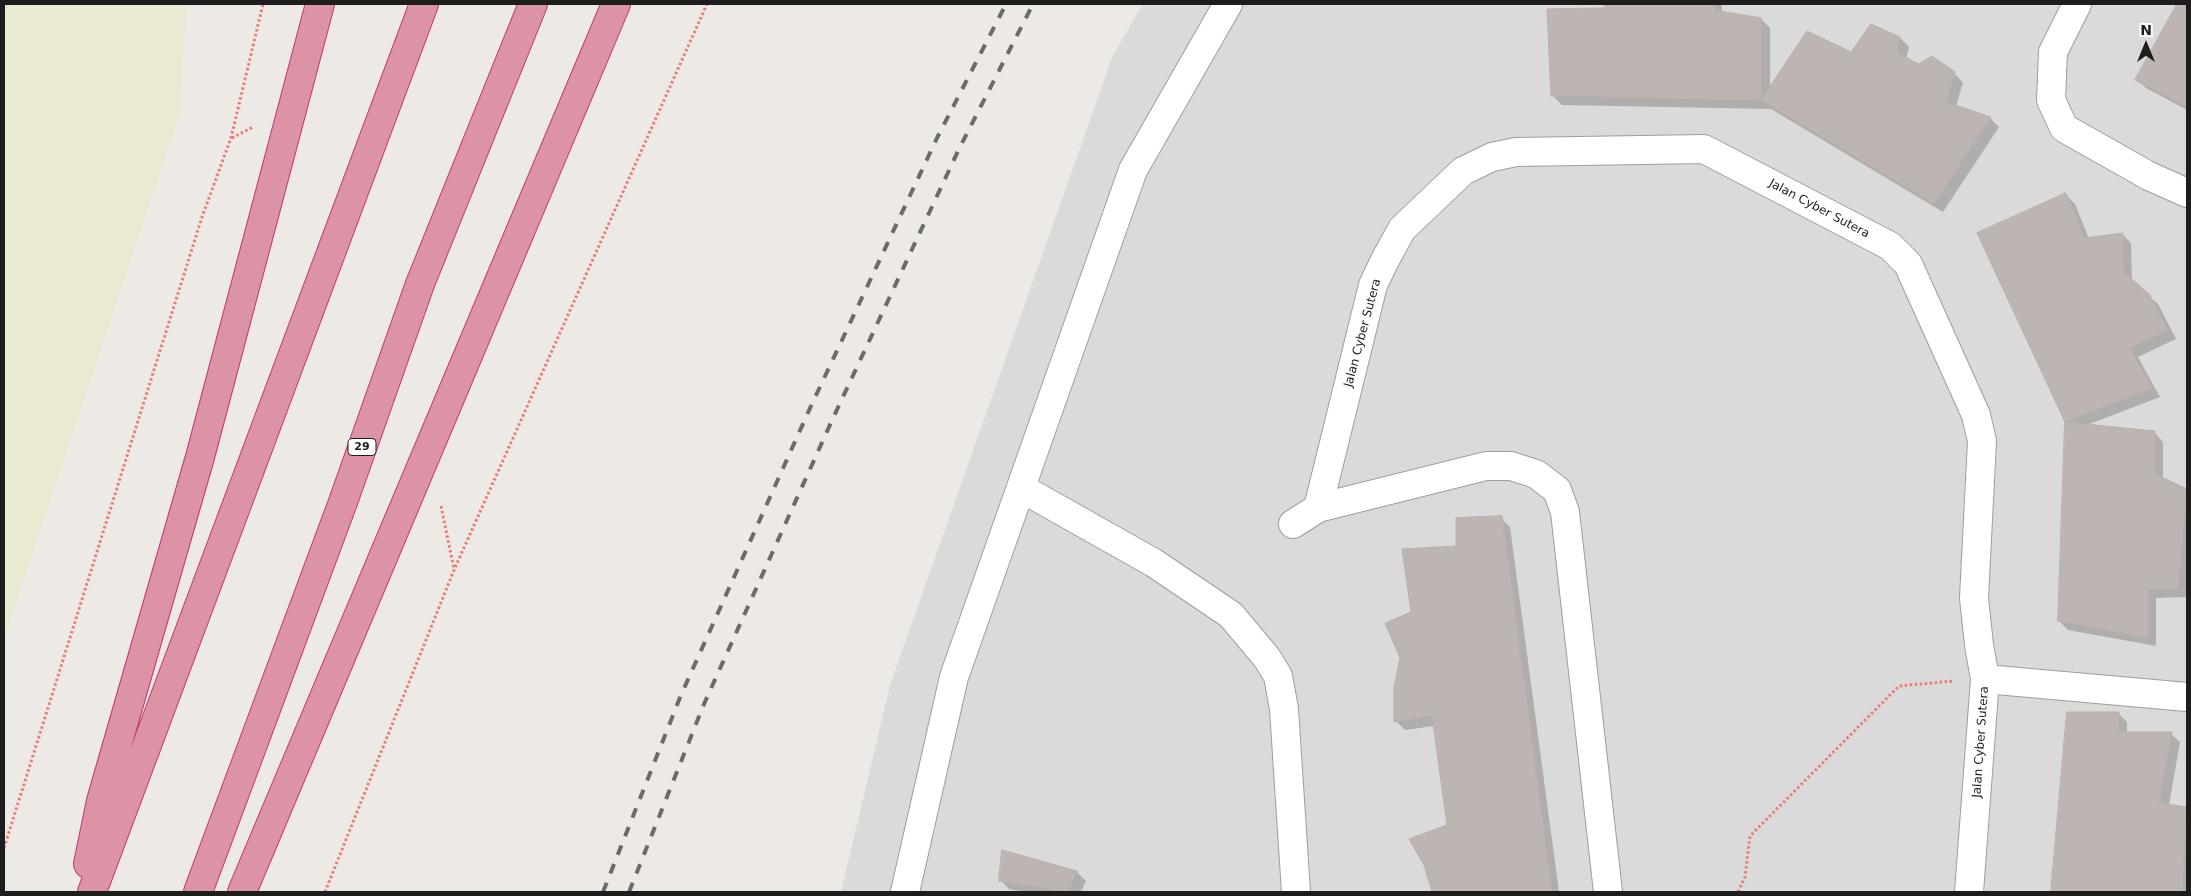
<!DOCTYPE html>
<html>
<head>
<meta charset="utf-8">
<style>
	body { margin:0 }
	#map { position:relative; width:2191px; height:896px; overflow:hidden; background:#ede9e4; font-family:"DejaVu Sans",sans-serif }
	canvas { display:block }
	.frame { position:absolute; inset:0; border:5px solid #1d1d1d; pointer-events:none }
	.north { position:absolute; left:2121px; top:20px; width:50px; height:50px; -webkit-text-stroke:4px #fff; paint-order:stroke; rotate:0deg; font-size:14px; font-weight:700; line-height:20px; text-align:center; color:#1d1d1d }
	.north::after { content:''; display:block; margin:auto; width:18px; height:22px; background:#1d1d1d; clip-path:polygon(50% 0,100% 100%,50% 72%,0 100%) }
</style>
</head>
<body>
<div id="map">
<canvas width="2191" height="896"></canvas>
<div class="frame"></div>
<div class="north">N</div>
</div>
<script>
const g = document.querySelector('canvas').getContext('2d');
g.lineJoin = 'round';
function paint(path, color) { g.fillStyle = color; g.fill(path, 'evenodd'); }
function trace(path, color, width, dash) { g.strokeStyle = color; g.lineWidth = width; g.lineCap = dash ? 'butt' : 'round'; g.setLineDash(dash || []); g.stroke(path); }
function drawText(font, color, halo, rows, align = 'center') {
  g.font = font + ' "DejaVu Sans",sans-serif'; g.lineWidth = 5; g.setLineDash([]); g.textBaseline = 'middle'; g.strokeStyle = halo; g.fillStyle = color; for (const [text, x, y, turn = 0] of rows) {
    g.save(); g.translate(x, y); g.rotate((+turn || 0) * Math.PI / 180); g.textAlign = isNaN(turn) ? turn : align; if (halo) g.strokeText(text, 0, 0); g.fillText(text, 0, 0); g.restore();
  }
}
const residential = new Path2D(`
	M1143,4H2187V892H841L890,685L1113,55Z`);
const farmland = new Path2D(`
	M4,4H186L180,112L4,639Z`);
const shadow = new Path2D(`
	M1607,4H1722V13L1761,19L1770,28V90L1852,53L1900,38L1909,47L1906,59L1920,66L1954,73L1963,83L1956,106L1990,118L1999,127L1943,212L1771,109L1562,105L1553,96L1607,9Z
	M2178,4H2187V110L2146,88L2137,79Z
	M2066,195L2075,204L2089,239L2122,234L2131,243L2132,281L2158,304L2176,339L2138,357L2160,397L2087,425L2154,432L2163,442V479L2187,490V597L2156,598V646L2068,630L2059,621L2066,421Z
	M1501,518L1510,527L1559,892H1434L1426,864L1448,825L1434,726L1405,730L1396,721L1413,613L1457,547Z
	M2069,713H2118L2127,722V734H2171L2180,742L2169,805L2187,809V892H2052Z
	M1003,852L1077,872L1086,881L1081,892H1026L1009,889L1000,880Z`);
const building = new Path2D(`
	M1605,4H1714V10L1761,18V100L1551,96L1547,9L1605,8Z
	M2177,4H2187V107L2135,80Z
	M1871,24L1900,37L1897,53L1919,64L1932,56L1955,72L1946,102L1991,117L1934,204L1761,100L1807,31L1851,52Z
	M2066,193L2085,238L2123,233L2124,272L2149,294L2168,330L2130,348L2152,388L2065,422L1977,233Z
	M2065,422L2155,431V474L2187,489L2178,589L2148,590V638L2058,621Z
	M1502,516L1552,892H1432L1424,865L1409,839L1447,825L1432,716L1394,722V687L1400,658L1385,623L1411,612L1402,549L1456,546V518Z
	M2067,712H2119V732H2172L2159,803L2187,807L2182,892H2051Z
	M1002,850L1077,871L1068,892L999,881Z`);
const path = new Path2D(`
	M232,138L253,127
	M441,506L454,569
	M4,848L202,217L231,138L263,4
	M325,892L454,570L707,4
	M1738,892L1745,877L1750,836L1899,686L1954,681`);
const minor = new Path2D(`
	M2077,4L2053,52L2051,100L2064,128L2149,176L2187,193
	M1021,488L1154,563L1231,615L1267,658L1278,676L1284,709L1296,892
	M1318,508L1373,285L1385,260L1402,229L1463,171L1492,157L1516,152L1704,149L1890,246L1908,264L1976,415L1982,441L1974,598L1979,645L1985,679L1969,892
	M1293,524L1318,508L1486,466H1511L1536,474L1557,490L1565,512L1608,892
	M1985,679L2187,697
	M905,892L954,677L1133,170L1228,4`);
const highway = new Path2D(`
	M88,864L101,801L200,457L320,4
	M92,892L424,4
	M198,892L343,502L420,284L533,4
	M242,892L616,4`);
const rail = new Path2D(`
	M603,892L681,695L811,406L937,138L1006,4
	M629,892L704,704L834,416L959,149L1033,4`);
const shields = [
	[362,447,28]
];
const shieldNames = [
	["29",362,447]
];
const streetNames = [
	["Jalan Cyber Sutera",1819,209,28],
	["Jalan Cyber Sutera",1363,333,-75],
	["Jalan Cyber Sutera",1981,742,-86]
];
paint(residential, '#dbdada');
paint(farmland, '#e9ead1');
paint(shadow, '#0003');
paint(building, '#bdb5b1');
trace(building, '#bdb0a8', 1);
trace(minor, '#9e9e9e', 30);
trace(highway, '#c43770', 30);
trace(path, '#ea7d78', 3, [2.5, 2.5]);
trace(minor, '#fff', 28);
trace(highway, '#dc93a5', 28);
trace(rail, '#6b6b6b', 4, [10, 10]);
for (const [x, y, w] of shields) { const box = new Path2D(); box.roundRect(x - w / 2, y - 8.5, w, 17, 4); g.fillStyle = '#fff'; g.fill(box); trace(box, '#1d1d1d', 1); }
drawText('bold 11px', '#1d1d1d', null, shieldNames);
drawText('12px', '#1d1d1d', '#fff', streetNames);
</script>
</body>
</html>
